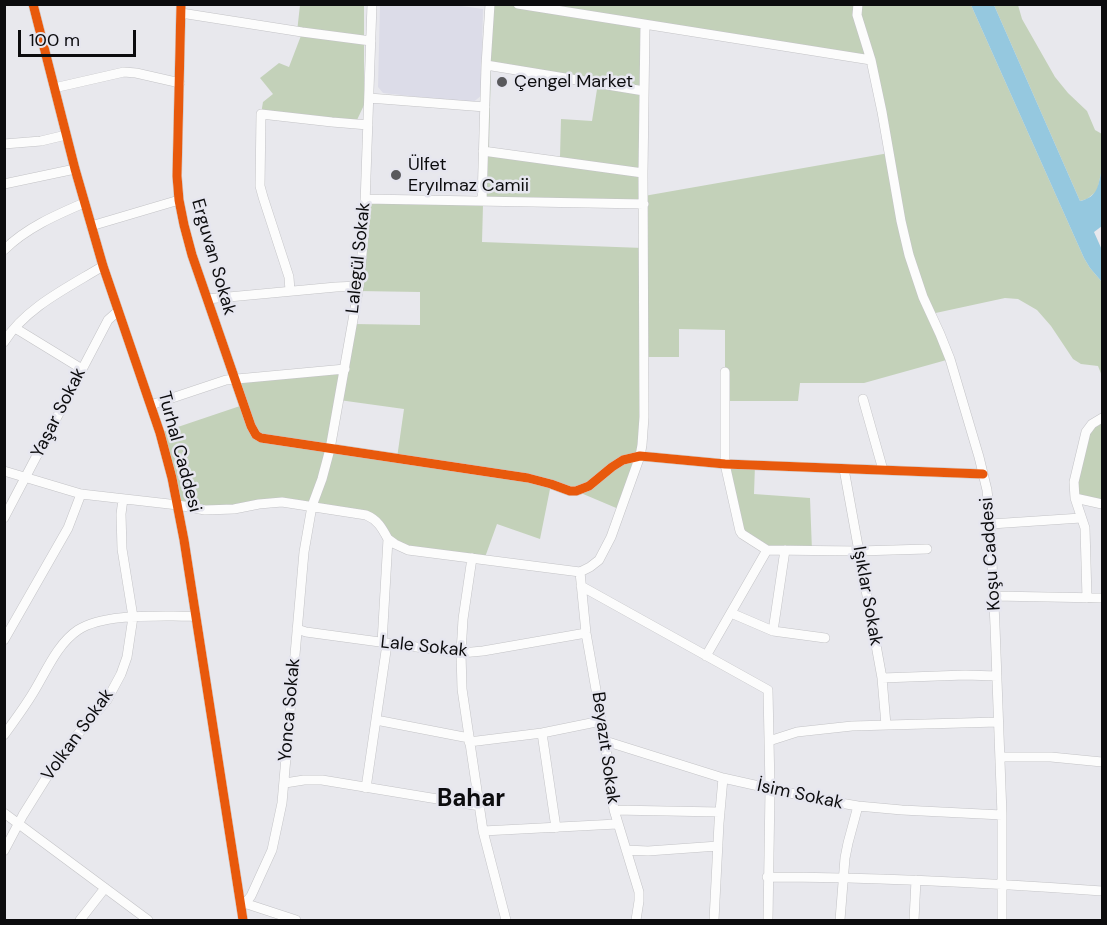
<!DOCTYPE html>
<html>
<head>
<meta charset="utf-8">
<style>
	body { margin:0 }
	#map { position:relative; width:1107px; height:925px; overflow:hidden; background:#e8e8ed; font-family:"DM Sans",sans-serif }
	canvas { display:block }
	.frame { position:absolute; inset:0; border:6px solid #0c0c0e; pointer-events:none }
	.scale { position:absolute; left:18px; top:30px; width:118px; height:27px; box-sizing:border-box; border:3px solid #0c0c0e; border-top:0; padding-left:8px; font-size:18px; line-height:21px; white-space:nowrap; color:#0c0c0e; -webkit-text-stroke:4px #e6e6ef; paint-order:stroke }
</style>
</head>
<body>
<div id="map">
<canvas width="1107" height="925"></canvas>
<div class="frame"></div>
<div class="scale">100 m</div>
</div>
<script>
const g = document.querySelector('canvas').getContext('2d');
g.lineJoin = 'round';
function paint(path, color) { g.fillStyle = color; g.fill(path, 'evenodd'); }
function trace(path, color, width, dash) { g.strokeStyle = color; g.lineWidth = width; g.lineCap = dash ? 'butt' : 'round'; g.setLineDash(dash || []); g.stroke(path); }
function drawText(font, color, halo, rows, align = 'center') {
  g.font = font + ' "DM Sans",sans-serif'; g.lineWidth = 5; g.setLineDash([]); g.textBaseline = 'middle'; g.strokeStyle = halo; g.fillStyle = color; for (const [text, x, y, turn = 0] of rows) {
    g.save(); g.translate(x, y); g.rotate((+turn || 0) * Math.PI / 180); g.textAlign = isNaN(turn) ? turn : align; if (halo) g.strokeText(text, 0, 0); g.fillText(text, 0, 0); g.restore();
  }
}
const built = new Path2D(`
	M380,5H454L483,9L481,96L472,103L383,93L378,87Z`);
const green = new Path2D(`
	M300,5H364V105L357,120L261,114L263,102L273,94L260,78L279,63L289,67L302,33L297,32Z
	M492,5H971L1084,258L1090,268L1102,282V376L1098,366L1081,364L1073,359L1051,326L1037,310L1018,299L1005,298L931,314L950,359L864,383H800L798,401H725V330L679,329V357H644L642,445L621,510L576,491L551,484L540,539L497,524L484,560L401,548L377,521L289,502L234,509L178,505L160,433L243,405L234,379L344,369L353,324L420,325V292L358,291L365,199L482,201ZM645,25L870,60L889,153L644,196ZM491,65L598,83L592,121L561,119L560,157L489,149ZM483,205H644L643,248L482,242ZM339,400L404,409L397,458L330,448Z
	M994,5H1018L1022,19L1055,77L1068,93L1087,111L1095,130L1102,134V169L1097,191L1087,199L1080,201Z
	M1102,418V504L1075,498L1084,436Z
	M725,464L755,465L754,494L810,498L812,551L767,550L742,534Z`);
const water = new Path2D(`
	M971,5H994L1080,201C1099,197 1098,184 1102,169V226L1094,232L1102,250V282L1090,268L1084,258Z`);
const minor = new Path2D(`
	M33,4L75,169L103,266L160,433L172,478L184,540L243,920
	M181,4L177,176L179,200L184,225L192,255L251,426L256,435L261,438L528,478L551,484L570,491H576L589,486L612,467L623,460L640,456L725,464L983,474
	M518,4L871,60
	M858,4L857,15L871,60L882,112L901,221L909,255L923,297L940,334L950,359L979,457L987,490L990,519L995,626L1002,815V920
	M181,13L302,32L371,41
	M486,65L644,91
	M54,88L124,72L136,73L180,83
	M369,98L485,107
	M4,144L41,141L66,135
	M483,151L643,173
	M4,184L75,169
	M365,199L644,204
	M482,201L486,65L490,4
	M91,226L179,200
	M4,250C26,228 56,215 84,203
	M290,291L289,277L263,197L260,186L261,114L332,122L368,125
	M207,299L336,287L359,286
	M15,328L82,369
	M4,342C26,307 69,287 103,266
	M725,372V464L740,531L742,534L767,550L859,551L927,549
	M863,399L883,470
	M151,405L226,380L345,369
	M844,469L882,678L886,725
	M4,471L81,494L178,505L205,510L234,509L259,504L282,502L366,515C378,520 382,528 388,539L382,643
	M1075,498L1102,504
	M4,518L108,320L118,311
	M991,524L1081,518
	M388,539L395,544L408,550L580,572L590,567L599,560L611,537L640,456L642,445L644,417L643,173L645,25
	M472,558L463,619L461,653L462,689L483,831L506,920
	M580,572L586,633L605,741L614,810L639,892V901L636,920
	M581,586L768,690L770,789L768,920
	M994,596L1102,598
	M1087,598L1085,528L1075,498L1074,482L1086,432L1092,424L1102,418
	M731,613L773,631L825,638
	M297,629L306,632L461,653L483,651L586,633
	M773,631L785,550
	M4,640L68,528L81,494
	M706,656L767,550
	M882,678L965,675L997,676
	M376,720L469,738
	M542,733L556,828
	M4,735C14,721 24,708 33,693C46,672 57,644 78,630C106,612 163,617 196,616
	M605,741L723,778L817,799L858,806L902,810L1002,815
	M769,741L797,732L852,726L998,722
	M469,742L542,733L601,721
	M1000,757H1051L1102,762
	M285,783L304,780H322L480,806
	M366,788L387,644
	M614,810L720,812
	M4,813L148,920
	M483,831L617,824
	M626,850L648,851L718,846
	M4,851L23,815L48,775L78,734L107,700L121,674L127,657L133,617L122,549L121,514L123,499
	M767,877C879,877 991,883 1102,891
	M240,903L247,901L251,896L272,850L282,803L304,552L312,506L322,479L330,449L359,286L364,233L372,4
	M244,903L296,920
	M80,920L105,888
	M714,920L719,823L723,778
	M840,920L845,858L848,843L858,806
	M914,920L916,880`);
const cycleway = new Path2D(`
	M33,4L75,169L103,266L160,433L172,478L184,540L243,920
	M181,4L177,176L179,200L184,225L192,255L251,426L256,435L261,438L528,478L551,484L570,491H576L589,486L612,467L623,460L640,456L725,464L983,474`);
const markers = [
	[502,82,6,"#59595c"],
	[396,175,6,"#59595c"]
];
const poiNames = [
	["Çengel Market",514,82],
	["Ülfet",408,165],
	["Eryılmaz Camii",408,186]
];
const streetNames = [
	["Erguvan Sokak",213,257,74],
	["Lalegül Sokak",359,258,-84],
	["Yaşar Sokak",59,413,-63],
	["Turhal Caddesi",179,452,75],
	["Koşu Caddesi",991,554,-94],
	["Işıklar Sokak",867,596,80],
	["Lale Sokak",424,647,6],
	["Yonca Sokak",290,710,-85],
	["Volkan Sokak",78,735,-54],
	["Beyazıt Sokak",605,748,82],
	["İsim Sokak",800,795,12]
];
const districtNames = [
	["Bahar",471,800]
];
paint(built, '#dcdce8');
paint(green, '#c3d1b9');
paint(water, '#95c8df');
trace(minor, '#c3c3c6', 10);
trace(minor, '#fcfcfc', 9);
trace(cycleway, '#e8590c', 9);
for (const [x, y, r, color] of markers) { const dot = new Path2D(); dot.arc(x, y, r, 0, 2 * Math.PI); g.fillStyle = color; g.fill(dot); trace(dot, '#e6e6ef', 2); }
drawText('18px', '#0c0c0e', '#e6e6ef', poiNames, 'left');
drawText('18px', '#0c0c0e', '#e6e6ef', streetNames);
drawText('bold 24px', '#0c0c0e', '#e6e6ef', districtNames);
</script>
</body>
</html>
